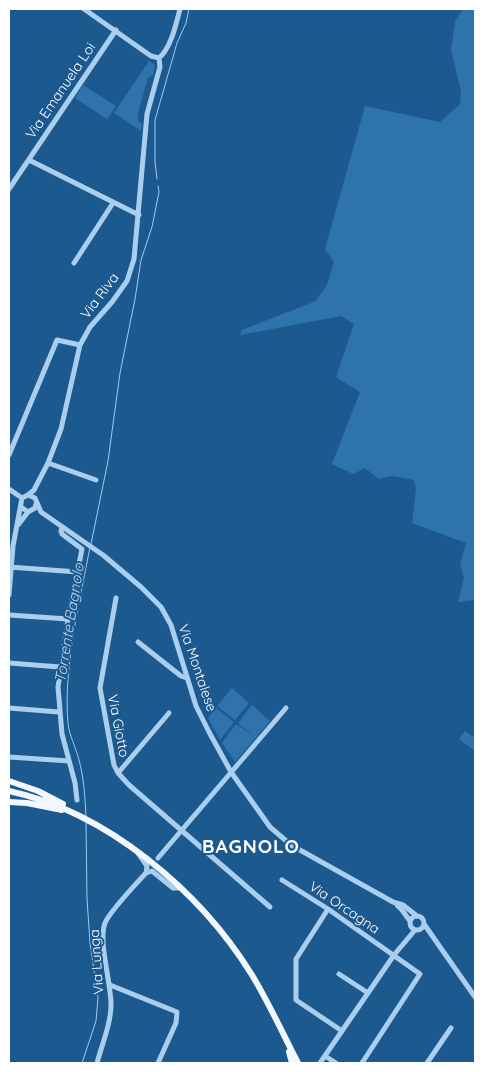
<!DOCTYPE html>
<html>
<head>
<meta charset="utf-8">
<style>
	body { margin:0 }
	#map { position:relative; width:484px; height:1072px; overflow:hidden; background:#1c598f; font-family:Quicksand,sans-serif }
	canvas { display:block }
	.frame { position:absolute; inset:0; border:10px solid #fff; pointer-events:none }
</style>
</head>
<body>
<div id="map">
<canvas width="484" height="1072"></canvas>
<div class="frame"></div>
</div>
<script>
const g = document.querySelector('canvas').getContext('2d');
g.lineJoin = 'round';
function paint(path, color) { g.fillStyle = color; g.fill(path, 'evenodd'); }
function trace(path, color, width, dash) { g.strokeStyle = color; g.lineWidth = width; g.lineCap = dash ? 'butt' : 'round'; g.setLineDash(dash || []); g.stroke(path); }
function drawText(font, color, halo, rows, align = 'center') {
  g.font = font + ' Quicksand,sans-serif'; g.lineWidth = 4; g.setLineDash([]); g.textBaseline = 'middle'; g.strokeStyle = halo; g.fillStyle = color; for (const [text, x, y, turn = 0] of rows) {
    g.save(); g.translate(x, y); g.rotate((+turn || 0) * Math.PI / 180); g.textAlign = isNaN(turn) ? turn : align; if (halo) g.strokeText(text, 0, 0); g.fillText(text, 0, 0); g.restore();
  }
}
const green = new Path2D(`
	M463,9H475V600L458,602L464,578L460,565L466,543L412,523L416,489L414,480L392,476L379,479L365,468L353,474L332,464L360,392L336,377L354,324L341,316L240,335L242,330L316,301L327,285L334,262L325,249L365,106L440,122L460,104L461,91L451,50L455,22Z
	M149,61L155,65L153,75L148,78L139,109L138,120L142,125L141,131L114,113Z
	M83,85L116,106L107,119L75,98Z
	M232,688L249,703L235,720L217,706Z
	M252,705L270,721L235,762L222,743L236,724L254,736L238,723Z
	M216,708L234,722L220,740L208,718Z
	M465,731L475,738V751L459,739Z`);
const stream = new Path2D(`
	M157,179L155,162V120L177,43L186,23L189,9
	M91,544L108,461L120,373L135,299L141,260L152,227L159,192L158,186
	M86,817C85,798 84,778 79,760C76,748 69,735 68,723C63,669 80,600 90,547
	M82,1063L96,1021L98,998L90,943L87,899L86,823`);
const minor = new Path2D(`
	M84,9L151,56L159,58
	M159,58C171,48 176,24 180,9
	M29,160L139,215
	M9,189L116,30
	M74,263L113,203
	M9,455L57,340L80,345
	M48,463L96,480
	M9,489L22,498
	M28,495L35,498L41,512L103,555L141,587L161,607L171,625L196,706L209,732L231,772L270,827L291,845L393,902L403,905L417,916
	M22,498L28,495L34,490L48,463L61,429L80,345L90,327L112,302L127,281L134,259L147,114L160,67L159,58
	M21,507L28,512L35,508L36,504
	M18,525L28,512
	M62,527L61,531L62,534L82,549L68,619L58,687L62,734L75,783L77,800
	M9,567L78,572
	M9,595L13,546L22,498
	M116,598L100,688L114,765L118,773L129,785L270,907
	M9,615L68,619
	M138,642L181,676L187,678
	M9,663L60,667
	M9,708L59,712
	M9,757L69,761
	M118,773L169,713
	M138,853L147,866L146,873
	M158,858L286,708
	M146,873L152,871L173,888H179
	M282,880L328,909L420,974L362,1063
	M397,905L402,910L410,921
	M328,909L296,959V1000L342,1031
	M410 923a7 7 0 1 1 14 0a7 7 0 1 1-14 0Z
	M424,924L475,997
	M339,974L368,993
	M110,985L177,1012L176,1023L158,1063
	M325,1056L336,1063
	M97,1063C102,1044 111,1024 111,1004C111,983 98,940 105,923C110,911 136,884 146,873
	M320,1063L394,955L415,930
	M427,1063L451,1028`);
const major = new Path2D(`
	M9,781L38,791L63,804
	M9,791C107,812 200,891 252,975C269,1003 283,1034 298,1063
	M9,802L27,803L62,810
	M289,1052L292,1063`);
const streetNames = [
	["Via Emanuela Loi",61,91,-56],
	["Via Riva",100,296,-53],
	["Via Montalese",197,668,71],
	["Via Giotto",118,726,79],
	["Via Orcagna",344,908,34],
	["Via Lunga",97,962,-94]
];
const waterNames = [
	["Torrente Bagnolo",70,623,-81]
];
const districtNames = [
	["BAGNOLO",251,847]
];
paint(green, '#2f73ad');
trace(stream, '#9ecbf0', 1);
trace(minor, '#aacfee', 5);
trace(major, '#f1f8ff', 6);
drawText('14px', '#fff', '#1c598f', streetNames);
drawText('italic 15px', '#b6d9f5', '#1c598f', waterNames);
g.letterSpacing = '1px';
drawText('bold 19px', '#fff', '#1c598f', districtNames);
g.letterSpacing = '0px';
</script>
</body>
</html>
